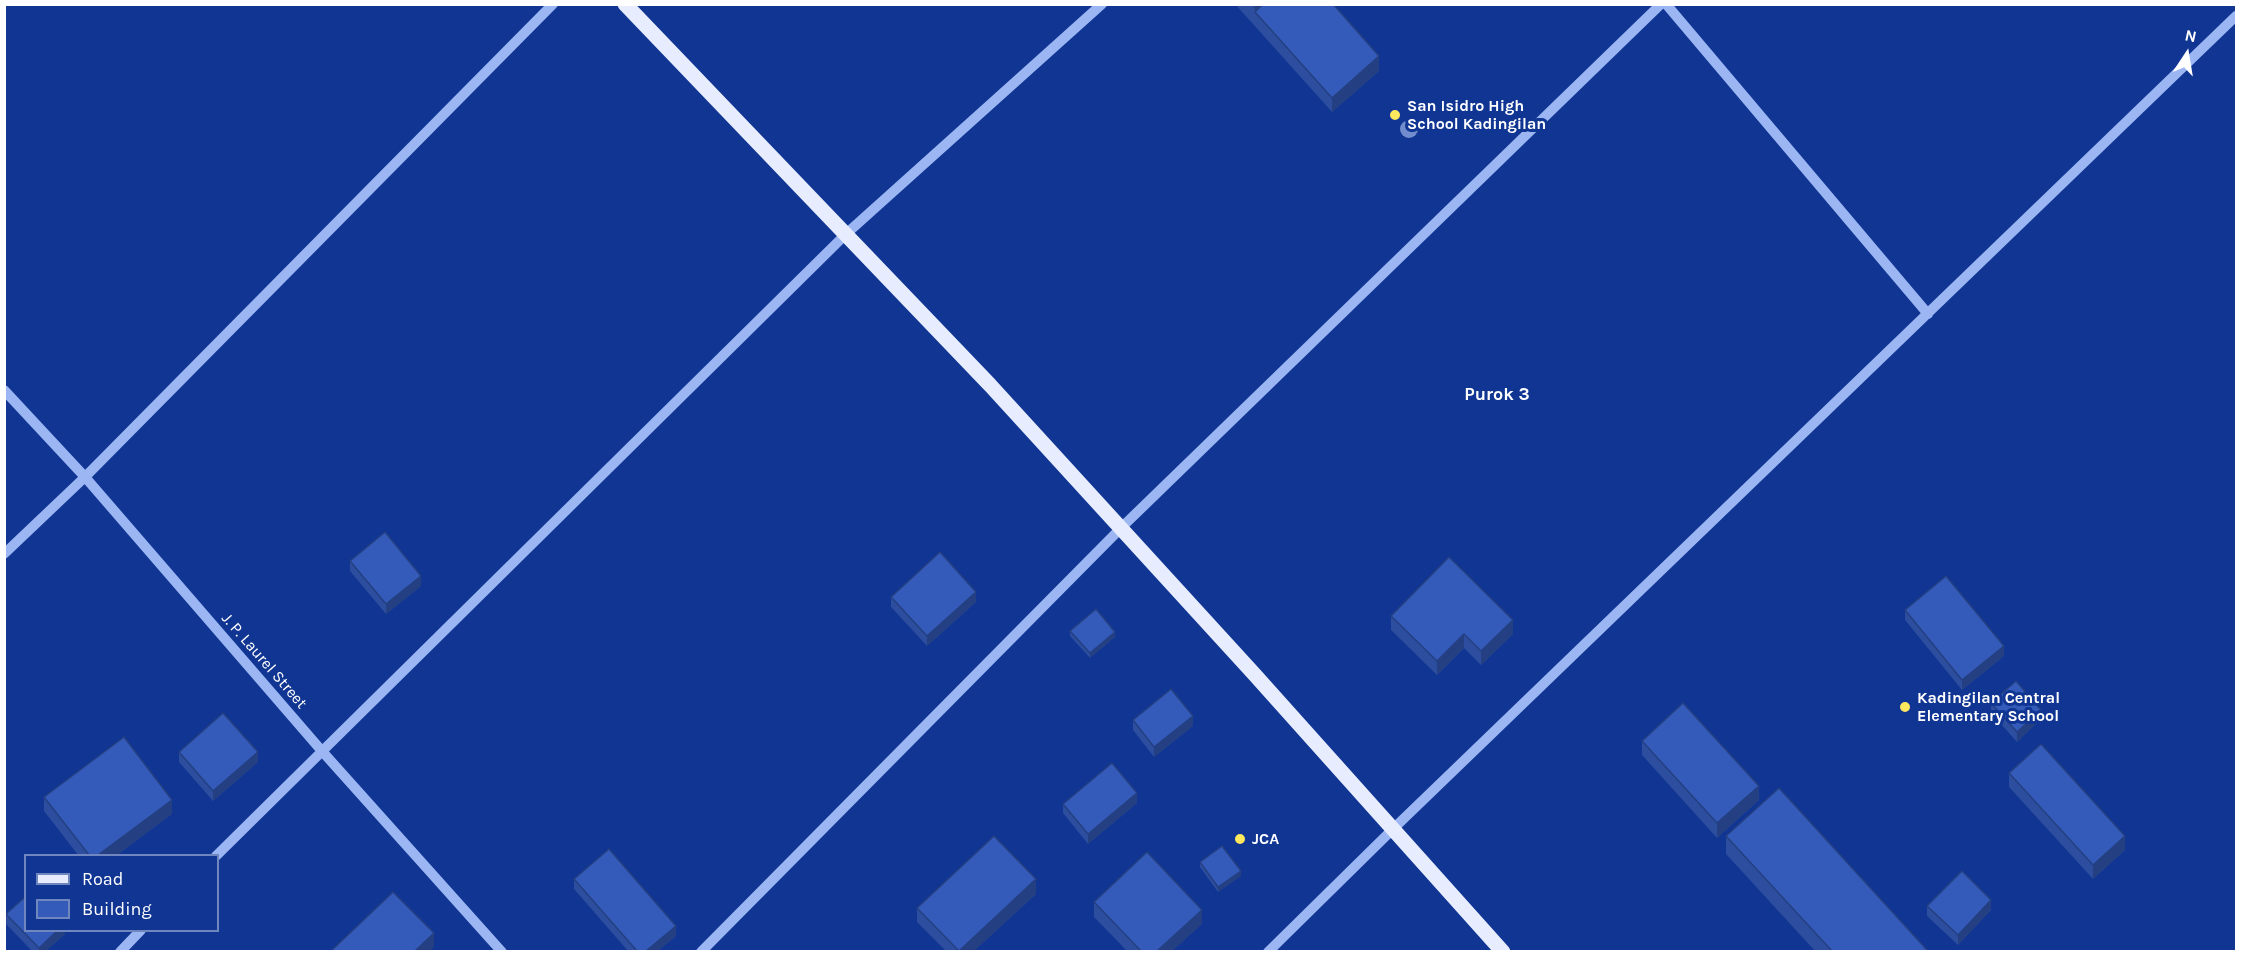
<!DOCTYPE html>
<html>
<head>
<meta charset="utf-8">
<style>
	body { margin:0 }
	#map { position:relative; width:2241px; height:956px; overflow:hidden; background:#103592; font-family:Karla,sans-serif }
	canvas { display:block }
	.frame { position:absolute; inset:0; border:6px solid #fff; pointer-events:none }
	.legend { position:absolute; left:24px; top:854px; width:195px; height:78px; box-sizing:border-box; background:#103592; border:2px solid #7086be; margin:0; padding:8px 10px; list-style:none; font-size:18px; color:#fff }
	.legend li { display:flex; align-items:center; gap:12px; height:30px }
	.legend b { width:30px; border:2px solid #7086be }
	.north { position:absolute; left:2157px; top:24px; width:60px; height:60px; -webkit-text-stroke:4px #103592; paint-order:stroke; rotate:12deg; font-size:16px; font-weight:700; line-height:24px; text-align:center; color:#fff }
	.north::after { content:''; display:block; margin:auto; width:21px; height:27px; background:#fff; clip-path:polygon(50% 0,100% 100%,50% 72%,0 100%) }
</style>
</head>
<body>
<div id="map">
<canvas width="2241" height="956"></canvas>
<div class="frame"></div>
<ul class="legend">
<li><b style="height:8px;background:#e7edff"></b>Road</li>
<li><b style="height:16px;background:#345bb9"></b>Building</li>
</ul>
<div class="north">N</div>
</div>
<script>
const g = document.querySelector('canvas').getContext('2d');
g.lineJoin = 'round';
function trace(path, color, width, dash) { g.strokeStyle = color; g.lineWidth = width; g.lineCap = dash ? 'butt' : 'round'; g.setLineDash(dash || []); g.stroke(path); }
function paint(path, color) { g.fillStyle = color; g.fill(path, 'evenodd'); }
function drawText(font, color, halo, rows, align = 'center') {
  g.font = font + ' Karla,sans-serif'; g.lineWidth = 6; g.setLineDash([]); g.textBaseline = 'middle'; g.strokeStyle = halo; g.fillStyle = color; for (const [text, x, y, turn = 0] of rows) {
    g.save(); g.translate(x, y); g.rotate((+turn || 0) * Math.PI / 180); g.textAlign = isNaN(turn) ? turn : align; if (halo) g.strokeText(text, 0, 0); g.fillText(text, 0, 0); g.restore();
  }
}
const minor = new Path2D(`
	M1666,4L1928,314
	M4,390L85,477L321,750L502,952
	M4,554L85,477L553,4
	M216,856L846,234L1102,4
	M120,952L141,930
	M701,952L1121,528L1661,4
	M1268,952L1393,829L2236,16`);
const major = new Path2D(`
	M625,4L990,385L1255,675L1503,952`);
const trees = [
	[1409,129]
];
const wall = new Path2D(`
	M1235,4H1333L1379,71L1332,112Z
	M350,561L421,586L386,614L350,571Z
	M891,597L976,602L927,646L891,607Z
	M1905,610L2004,656L1962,690L1905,620Z
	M1391,616L1513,634L1481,665L1464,648L1437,675L1391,630Z
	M1070,631L1115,637L1090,658L1070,636Z
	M1991,703L2041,719L2017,742L1991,713Z
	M1133,720L1193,726L1154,757L1133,730Z
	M1642,741L1759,800L1717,838L1642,755Z
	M179,752L258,762L213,801L179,762Z
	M2009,773L2125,850L2093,879L2009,787Z
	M44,797L172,814L117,855H78L44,811Z
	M1137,803L1088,844L1063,813V804Z
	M1726,836L1928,951H1815L1726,854Z
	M1200,862L1241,876L1218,892L1200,867Z
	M574,879L676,936L658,951H628L574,889Z
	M1036,894L974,951H946L917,922V908Z
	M1094,902L1202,924L1172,951H1127L1094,917Z
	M1927,906L1991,910L1958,945L1927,916Z
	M6,914L65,930V934L46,951H32L6,924Z`);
const shadedWall = new Path2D(`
	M1259,4H1279L1255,12V8Z
	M1379,56V71L1332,112V98Z
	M421,576V586L386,614V604Z
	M976,592V602L927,646V636Z
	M1513,620V634L1481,665V651Z
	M1115,632V637L1090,658V653Z
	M1464,634V648L1437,675V661Z
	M2004,646V656L1962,690V680Z
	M2041,710V719L2017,742V732Z
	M1193,716V726L1154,757V747Z
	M258,752V762L213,801V791Z
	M1759,786V800L1717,838V823Z
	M1137,793V803L1088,844V834Z
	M172,800V814L117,855H98Z
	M2125,836V850L2093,879V865Z
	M1241,871V876L1218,892V887Z
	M1036,879V894L974,951H959Z
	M1991,900V910L1958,945V935Z
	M1202,910V924L1172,951H1157Z
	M676,926V936L658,951H646Z
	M58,930H65V934L46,951H39V948Z
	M434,933V947L430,951H415Z`);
const building = new Path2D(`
	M1252,4H1259L1255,8Z
	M1263,4H1333L1379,56L1332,98L1255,12Z
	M385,532L421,576L386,604L350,561Z
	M940,552L976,592L927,636L891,597Z
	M1449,557L1513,620L1481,651L1464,634L1437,661L1391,616Z
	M1946,576L2004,646L1962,680L1905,610Z
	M1096,609L1115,632L1090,653L1070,631Z
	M2016,681L2041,710L2017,732L1991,703Z
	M1171,689L1193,716L1154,747L1133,720Z
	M1683,703L1759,786L1717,823L1642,741Z
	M223,713L258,752L213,791L179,752Z
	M124,737L172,800L98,855H89L44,797Z
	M2041,744L2125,836L2093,865L2009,773Z
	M1112,763L1137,793L1088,834L1063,804Z
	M1779,788L1928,951H1832L1726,836Z
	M994,836L1036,879L959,951L917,908Z
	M1222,846L1241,871L1218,887L1200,862Z
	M609,849L676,926L646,951H637L574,879Z
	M1147,852L1202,910L1157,951H1141L1094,902Z
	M1962,871L1991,900L1958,935L1927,906Z
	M393,892L434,933L415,951H331Z
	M26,896V930H58L39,948L6,914Z`);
const markers = [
	[1395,115,6,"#ffe85d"],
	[1905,707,6,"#ffe85d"],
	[1240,839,6,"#ffe85d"]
];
const poiNames = [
	["San Isidro High",1407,106],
	["School Kadingilan",1407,124],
	["Kadingilan Central",1917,698],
	["Elementary School",1917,716],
	["JCA",1252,839]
];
const streetNames = [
	["J. P. Laurel Street",264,661,49]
];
const neighbourhoodNames = [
	["Purok 3",1497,395]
];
trace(minor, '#9bb6f3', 10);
trace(major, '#e7edff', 15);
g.fillStyle = '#728dcd';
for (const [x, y] of trees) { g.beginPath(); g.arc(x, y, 9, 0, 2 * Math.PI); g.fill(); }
paint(wall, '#2d4e9f');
paint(shadedWall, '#244082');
paint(building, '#345bb9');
trace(building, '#244082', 1.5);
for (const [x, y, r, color] of markers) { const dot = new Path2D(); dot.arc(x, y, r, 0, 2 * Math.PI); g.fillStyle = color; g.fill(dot); trace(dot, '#103592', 2); }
drawText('bold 16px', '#fff', '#103592', poiNames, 'left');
drawText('16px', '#fff', '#103592', streetNames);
drawText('bold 18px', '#fff', '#103592', neighbourhoodNames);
</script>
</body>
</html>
